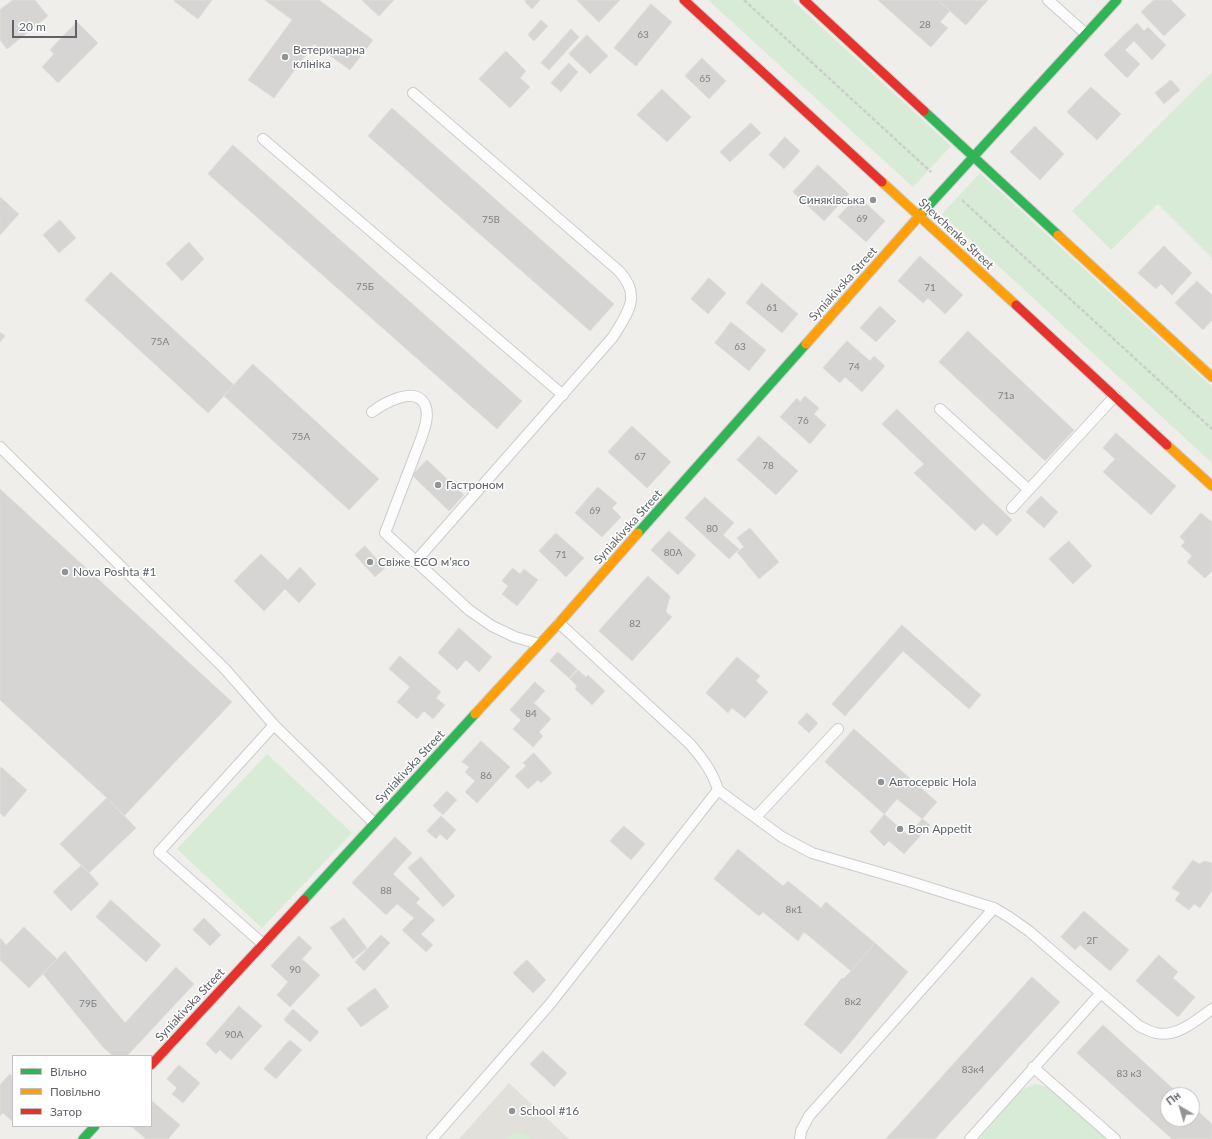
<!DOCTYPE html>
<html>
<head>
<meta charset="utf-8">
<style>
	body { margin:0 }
	#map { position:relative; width:1212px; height:1139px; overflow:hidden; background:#efeeea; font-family:Lato,sans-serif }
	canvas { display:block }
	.legend { position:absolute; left:12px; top:1055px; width:140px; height:72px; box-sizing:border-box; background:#fff; border:1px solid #bfc1c3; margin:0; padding:5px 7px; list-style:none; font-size:12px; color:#5f6368 }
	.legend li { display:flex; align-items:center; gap:8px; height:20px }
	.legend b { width:20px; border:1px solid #bfc1c3 }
	.north { position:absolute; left:1160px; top:1087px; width:40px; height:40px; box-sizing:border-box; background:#fff; border:1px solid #bfc1c3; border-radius:50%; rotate:322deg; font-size:11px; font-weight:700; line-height:16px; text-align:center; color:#5f6368 }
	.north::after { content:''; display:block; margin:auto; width:14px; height:18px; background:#919496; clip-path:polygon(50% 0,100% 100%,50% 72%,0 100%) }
	.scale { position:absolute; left:12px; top:20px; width:65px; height:18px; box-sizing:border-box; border:2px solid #5f6368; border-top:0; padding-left:5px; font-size:12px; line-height:14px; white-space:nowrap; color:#5f6368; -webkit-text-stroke:3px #fff; paint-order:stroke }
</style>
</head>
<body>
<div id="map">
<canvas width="1212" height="1139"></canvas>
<ul class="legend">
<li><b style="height:5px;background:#30b455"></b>Вільно</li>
<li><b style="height:5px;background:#ff9f0a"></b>Повільно</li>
<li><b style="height:5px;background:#e5322d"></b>Затор</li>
</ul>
<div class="north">Пн</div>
<div class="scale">20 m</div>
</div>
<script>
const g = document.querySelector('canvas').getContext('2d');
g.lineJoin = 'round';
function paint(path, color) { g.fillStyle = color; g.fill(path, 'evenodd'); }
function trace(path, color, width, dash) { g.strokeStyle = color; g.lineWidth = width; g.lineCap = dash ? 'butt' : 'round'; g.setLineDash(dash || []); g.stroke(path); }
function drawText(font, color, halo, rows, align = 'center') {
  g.font = font + ' Lato,sans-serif'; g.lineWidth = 3; g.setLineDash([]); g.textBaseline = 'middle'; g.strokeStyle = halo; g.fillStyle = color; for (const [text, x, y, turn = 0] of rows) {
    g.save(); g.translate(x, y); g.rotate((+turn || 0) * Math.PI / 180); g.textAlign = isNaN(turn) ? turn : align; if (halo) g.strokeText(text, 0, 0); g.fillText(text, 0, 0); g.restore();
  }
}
const education = new Path2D(`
	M509,1083L569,1139H459Z`);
const green = new Path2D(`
	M708,0H792L951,146L913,187Z
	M1212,72V258L1158,204L1111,250L1072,211Z
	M980,173L1212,387V463L942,214Z
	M267,754L352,833L262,928L177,849Z
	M1036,1084L1046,1087L1054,1092L1107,1139H979L1019,1092L1028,1087Z
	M515,1132L525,1134L531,1139H506Z`);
const building = new Path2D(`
	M13,0H35L48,16L7,49L0,40V10Z
	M175,0H212L198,19L174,1Z
	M265,0H319L373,40L350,70L314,44L274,98L248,80L292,20Z
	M362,0H394L379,16Z
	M526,0H540L532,9L525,2Z
	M577,0H620L599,22Z
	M878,0H938L950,11L940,22L948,28L931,47Z
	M938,0H988L966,25Z
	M1154,0H1171L1186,15L1164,36L1141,12Z
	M651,4L672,22L636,66L614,48Z
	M541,20L548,26L534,41L528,35Z
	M77,22L98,43L58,83L42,67L54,54L50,50Z
	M1137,23L1144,31L1148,27L1166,45L1152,60L1134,41L1125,50L1140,64L1127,78L1104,55Z
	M571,29L579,37L549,70L541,63Z
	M587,35L608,56L590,74L569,54Z
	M506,51L526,71L520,78L530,87L510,108L479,79Z
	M702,58L726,81L709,99L685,76Z
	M569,63L578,72L561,92L551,83Z
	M1171,80L1180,90L1164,104L1155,93Z
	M1091,87L1121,114L1097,140L1067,112Z
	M662,89L691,117L667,142L637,115Z
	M392,108L614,304L590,331L368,136Z
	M751,123L761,133L730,162L720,152Z
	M1035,126L1064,154L1040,180L1010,152Z
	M785,137L800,151L784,169L769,155Z
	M233,145L522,401L497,429L208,174Z
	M818,165L849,194L824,221L793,192Z
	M858,196L885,221L866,242L838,217Z
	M0,197L19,214L0,235Z
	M60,220L76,238L59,253L43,235Z
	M189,242L204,259L182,281L166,264Z
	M1164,246L1192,273L1172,295L1161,284L1156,289L1138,273Z
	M920,256L963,295L945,314L928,298L923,303L898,281Z
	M111,272L234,385L208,413L85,300Z
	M709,278L726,293L708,314L691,299Z
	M1197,281L1212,295V320L1203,330L1175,303Z
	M762,283L798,314L782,333L746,303Z
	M880,306L896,321L876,342L860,328Z
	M731,322L766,350L749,371L715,343Z
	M968,331L1074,430L1045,461L939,362Z
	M0,332L5,336L0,342Z
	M847,341L870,361L874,356L885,366L862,392L845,377L840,383L823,368Z
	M253,364L379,479L349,510L224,396Z
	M805,396L819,408L814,414L826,425L810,444L780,417L797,398L800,402Z
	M897,409L1012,520L997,536L983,523L975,531L914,473L924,464L882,424Z
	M632,426L671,462L647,488L608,452Z
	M1116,433L1176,486L1151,515L1103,472L1115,459L1103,448Z
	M759,436L798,471L776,495L737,460Z
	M427,460L464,495L449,511L412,475Z
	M598,487L617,503L612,508L621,517L602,537L575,513Z
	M0,489L232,702L124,816L107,798L0,700Z
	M1041,496L1058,512L1044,528L1026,512Z
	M705,497L734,523L723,535L739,549L729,559L685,518Z
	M1201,513L1212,522V571L1205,578L1187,562L1192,556L1181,546L1185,542L1180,537Z
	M750,528L779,562L759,579L737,552L744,547L737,538Z
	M669,531L696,555L678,575L651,550Z
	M556,533L584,558L566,577L539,551Z
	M1069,541L1092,566L1073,584L1049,559Z
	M365,546L385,568L375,577L355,555Z
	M261,554L288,580L300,567L316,584L299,603L285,589L264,611L234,581Z
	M513,568L520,574L524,569L538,580L517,606L502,594L508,586L502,581Z
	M648,576L670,596L666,612L672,617L632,661L599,631Z
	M902,625L981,695L969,709L903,651L845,716L832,704Z
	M459,628L492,657L479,672L466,660L457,670L438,653Z
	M558,652L577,669L569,678L550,661Z
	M400,656L441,692L436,698L445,705L433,719L424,711L417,719L397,702L410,687L389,669Z
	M737,657L760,676L756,681L768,692L745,718L732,708L728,713L706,693Z
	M578,670L586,677L588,675L605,691L592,705L575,689L577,686L570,679Z
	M535,682L545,691L534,703L551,719L539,732L543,736L533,747L513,729L521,720L510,710Z
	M807,713L818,723L809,733L798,723Z
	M854,729L937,802L908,835L825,762Z
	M481,741L510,767L477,803L465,792L475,781L465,772L469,767L462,762Z
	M534,753L552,773L541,783L538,780L528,789L515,776L526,766L523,763Z
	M1,767L27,790L4,817L0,813V768Z
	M447,791L457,800L443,815L433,806Z
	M107,798L136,828L89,873L60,844Z
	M897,799L930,825L904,854L889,841L884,846L870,832Z
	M441,816L456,830L447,840L440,834L436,839L427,831Z
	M624,826L645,844L631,860L610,841Z
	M395,837L412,853L393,874L420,899L416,903L435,920L421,934L433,945L426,952L402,930L414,918L397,904L386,915L352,883Z
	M738,849L783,886L788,881L821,908L826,902L875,943L851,971L804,932L798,941L763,912L759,916L714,879Z
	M421,857L455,896L443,907L408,868Z
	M1193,860L1199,864L1205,861L1212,863V891L1200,908L1194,904L1189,910L1175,900L1180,893L1172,888Z
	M82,865L99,884L71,911L53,892Z
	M111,900L161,945L146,962L96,917Z
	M1084,911L1129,950L1110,971L1080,945L1075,950L1061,937Z
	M204,918L221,935L210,946L193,930Z
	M344,918L367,948L353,959L330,928Z
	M24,927L57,959L29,988L0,960V938L6,945Z
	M381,935L390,943L364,971L355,962Z
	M299,936L312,948L302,959L320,975L290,1007L277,995L288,982L271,966Z
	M875,943L908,972L841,1054L804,1024L842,978L843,979L851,971Z
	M65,951L125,1023L176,967L194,984L127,1056H113L103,1047L43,974Z
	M1159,955L1178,972L1173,978L1195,997L1178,1017L1136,981Z
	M527,960L546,980L533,993L513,973Z
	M1032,977L1060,1002L935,1139H886Z
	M375,988L389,1007L361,1027L347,1009Z
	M239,1006L262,1026L231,1060L220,1050L216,1054L206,1044Z
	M293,1009L319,1032L310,1042L284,1020Z
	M1103,1025L1180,1095H1168V1119H1192V1106L1212,1124V1139H1172L1077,1053Z
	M290,1040L302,1050L276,1079L264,1069Z
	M543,1051L567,1073L554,1087L530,1064Z
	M179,1065L200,1083L183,1103L172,1094L177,1088L167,1079Z
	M10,1074L13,1077V1122L3,1113L0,1116V1085Z
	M151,1100L180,1125L168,1139H146L131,1126H151Z`);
const path = new Path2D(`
	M744,0L931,172
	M962,200L1212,429`);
const lane = new Path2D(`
	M1048,0L1086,34
	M413,93L619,271C642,296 628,312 613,337L415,562
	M263,139L563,395
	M940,409L1029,490
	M372,412C384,403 416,385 425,405C430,415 424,430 421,439L385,533L469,610L492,626L515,637L539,644
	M0,447L225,669L274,725
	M1012,508L1115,396
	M718,790L782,837L812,853L908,881L994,908L1009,917L1029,931L1139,1026C1145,1029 1151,1032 1156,1033C1176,1038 1197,1020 1212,1009
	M756,817L838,729
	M263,944L159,852L274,725L374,823
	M1033,1067L1115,1139
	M432,1139L550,1004L718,790C713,772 702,758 690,744L559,623
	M800,1139L801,1131L809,1116L994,908
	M970,1139L1100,994`);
const fast = new Path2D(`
	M924,111L1058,235
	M921,214L1117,0
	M638,533L806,344
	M304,900L475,714
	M83,1139L95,1126`);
const slow = new Path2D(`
	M882,182L1016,305
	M1058,235L1212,377
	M806,344L921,214
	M1167,445L1212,486
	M475,714L559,623L638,533`);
const jam = new Path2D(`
	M684,0L882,182
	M804,0L924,111
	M1016,305L1167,445
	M151,1065L304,900`);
const markers = [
	[285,57,4,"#919496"],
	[873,200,4,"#919496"],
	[438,485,4,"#919496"],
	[370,562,4,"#919496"],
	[65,572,4,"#919496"],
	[881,782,4,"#919496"],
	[900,829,4,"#919496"],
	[512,1111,4,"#919496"]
];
const numberNames = [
	["28",925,25],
	["63",643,35],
	["65",705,79],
	["69",862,219],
	["75В",491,220],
	["75Б",365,287],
	["71",930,288],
	["61",772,308],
	["75А",160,342],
	["63",740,347],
	["74",854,367],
	["71а",1006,396],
	["76",803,421],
	["75А",301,437],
	["67",640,457],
	["78",768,466],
	["69",595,511],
	["80",712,529],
	["80А",673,553],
	["71",561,555],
	["82",635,624],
	["84",531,714],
	["86",486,776],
	["88",386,891],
	["8к1",794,910],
	["2Г",1092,941],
	["90",295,970],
	["8к2",853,1002],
	["79Б",88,1004],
	["90А",234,1035],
	["83к4",973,1070],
	["83 к3",1129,1074]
];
const poiNames = [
	["Ветеринарна",293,50],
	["клініка",293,64],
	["Синяківська",865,200,"right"],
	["Гастроном",446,485],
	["Свіже ECO м’ясо",378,562],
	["Nova Poshta #1",73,572],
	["Автосервіс Hola",889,782],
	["Bon Appetit",908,829],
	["School #16",520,1111]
];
const streetNames = [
	["Shevchenka Street",956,234,43],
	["Syniakivska Street",843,284,-48],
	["Syniakivska Street",628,527,-48],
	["Syniakivska Street",410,767,-47],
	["Syniakivska Street",190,1005,-47]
];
paint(education, '#e2e0da');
paint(green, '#d8ebd6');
paint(building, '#d6d5d3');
trace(building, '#deddd9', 1);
trace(lane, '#cbcccc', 12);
trace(fast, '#cacacb', 11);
trace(slow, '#cacacb', 11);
trace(jam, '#cacacb', 11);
trace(path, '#cacfcc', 2.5, [4, 2]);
trace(lane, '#fdfcfc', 10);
trace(fast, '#30b455', 9);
trace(slow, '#ff9f0a', 9);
trace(jam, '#e5322d', 9);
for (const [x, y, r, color] of markers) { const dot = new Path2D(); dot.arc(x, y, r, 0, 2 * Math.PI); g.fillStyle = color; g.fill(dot); trace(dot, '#fff', 1.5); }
drawText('10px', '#7e8184', null, numberNames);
drawText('12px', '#5f6368', '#fff', poiNames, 'left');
drawText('12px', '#5f6368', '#fff', streetNames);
</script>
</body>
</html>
